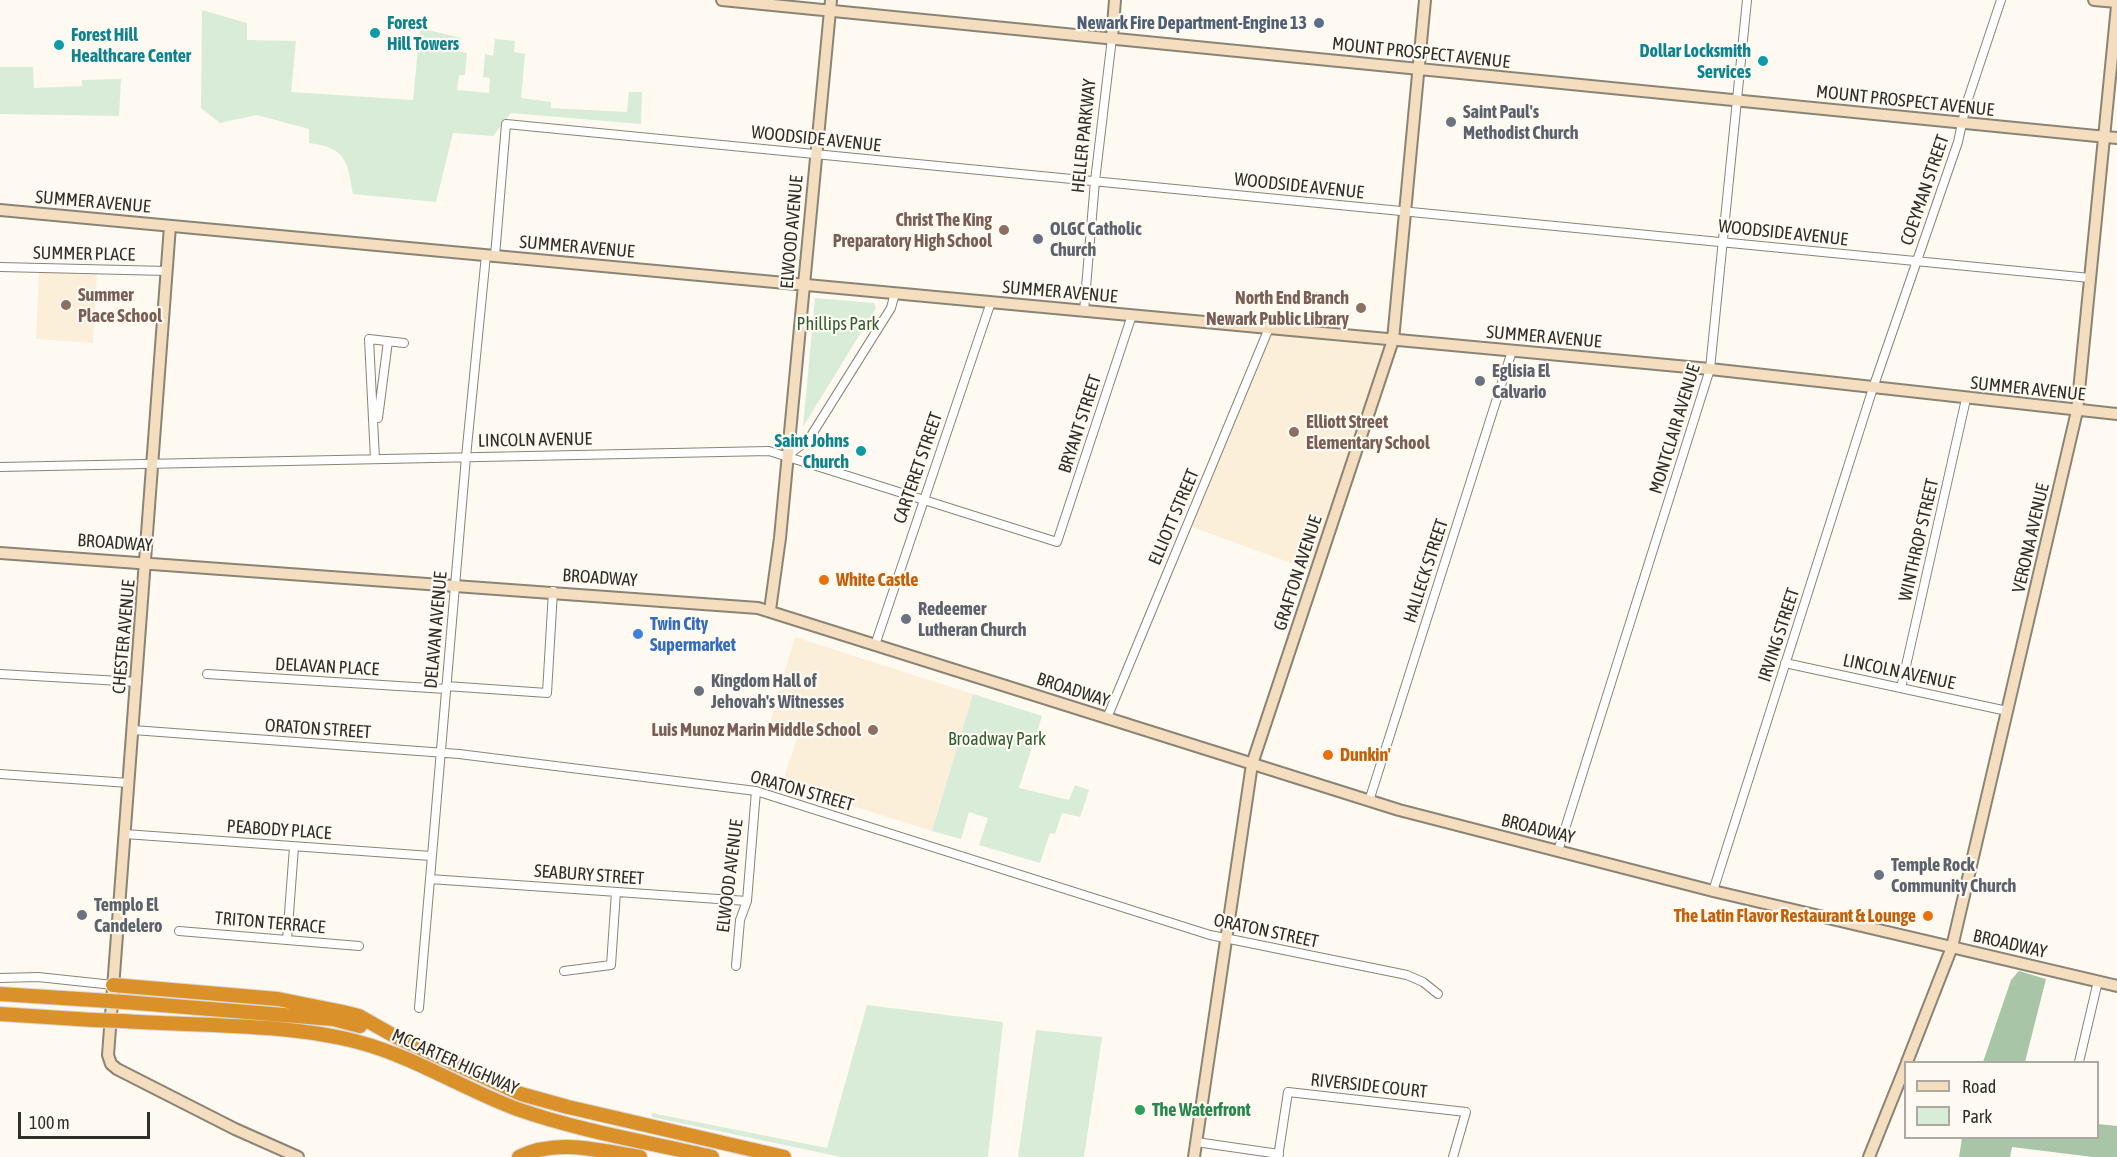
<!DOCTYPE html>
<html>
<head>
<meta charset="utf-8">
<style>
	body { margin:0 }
	#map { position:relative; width:2117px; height:1157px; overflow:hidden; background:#fefaf2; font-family:"Asap Condensed",sans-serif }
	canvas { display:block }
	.legend { position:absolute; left:1904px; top:1061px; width:195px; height:78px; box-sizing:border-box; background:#fefaf2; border:2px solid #aca8a2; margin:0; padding:8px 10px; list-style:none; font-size:18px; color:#302e29 }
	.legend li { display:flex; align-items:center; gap:12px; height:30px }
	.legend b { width:30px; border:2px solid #aca8a2 }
	.scale { position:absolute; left:18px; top:1112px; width:132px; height:27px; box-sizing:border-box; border:3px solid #302e29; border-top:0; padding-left:8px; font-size:18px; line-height:21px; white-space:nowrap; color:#302e29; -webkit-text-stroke:4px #fefaf2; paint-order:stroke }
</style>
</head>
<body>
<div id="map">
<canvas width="2117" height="1157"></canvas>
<ul class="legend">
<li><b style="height:8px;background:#f4debf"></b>Road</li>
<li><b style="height:16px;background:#d8ecd8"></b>Park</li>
</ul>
<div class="scale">100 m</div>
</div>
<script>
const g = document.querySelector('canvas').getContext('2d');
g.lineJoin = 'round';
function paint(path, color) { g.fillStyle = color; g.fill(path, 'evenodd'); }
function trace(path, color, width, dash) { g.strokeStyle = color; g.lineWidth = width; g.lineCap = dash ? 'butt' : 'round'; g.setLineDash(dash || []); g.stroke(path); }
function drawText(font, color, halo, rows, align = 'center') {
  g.font = font + ' "Asap Condensed",sans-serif'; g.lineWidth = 4.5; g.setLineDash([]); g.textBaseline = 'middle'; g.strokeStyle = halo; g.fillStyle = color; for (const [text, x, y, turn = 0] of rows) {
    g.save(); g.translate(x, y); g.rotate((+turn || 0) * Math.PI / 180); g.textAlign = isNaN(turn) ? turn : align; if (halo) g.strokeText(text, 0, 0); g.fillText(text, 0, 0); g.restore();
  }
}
const education = new Path2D(`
	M39,269L97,270L93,343L36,339Z
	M1271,328L1390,339L1313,571L1189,526Z
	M795,637L973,694L932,831L782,784L798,735L769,726Z`);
const green = new Path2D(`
	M202,10L247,23V40L296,41L291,92L413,100L420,28L461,38L460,52L467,53L465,75H459L457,90L489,93L490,78L483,77L485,54L493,56L495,39L515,41L514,52L525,54L521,98L551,102V108L627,112L629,92H642L641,124L511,113L493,136L453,133L436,202L353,194C347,161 347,148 309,143V129L257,115L220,123L201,108Z
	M0,67H33L34,88L82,86V80L121,79L119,116L0,114Z
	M815,298L874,303L876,308L803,427Z
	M973,694L1042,716L1019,788L1069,800L1075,785L1089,790L1080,817L1062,813L1055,834L1050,833L1040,863L979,845L988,818L969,812L961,839L932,831Z
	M867,1005L1003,1022L988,1157H841L652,1117V1113L827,1148Z
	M1036,1030L1102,1037L1084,1157H1018Z`);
const forest = new Path2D(`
	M2019,971L2046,979L2025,1062H1983L2011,980Z
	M2098,1124L2117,1126V1157H2093L2012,1147L2010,1157H1959L1962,1138H2098Z`);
const street = new Path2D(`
	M495,256L506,124L2090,278
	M0,267L167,271
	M1084,311L1095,181L1112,38
	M378,418L388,341
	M787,456L809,439L891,308L895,293
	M375,459L369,339L404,343
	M0,467L769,451L1057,542L1132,315
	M875,645L991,302
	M1785,663L2007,711
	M0,674L137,682
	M207,674L446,689
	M446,686L547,693L553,591
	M1901,688L1966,399
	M1107,718L1269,328
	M133,730L459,754L756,791L1210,935L1407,975L1423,982L1438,994
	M0,774L129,783
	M1369,801L1512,351
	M125,834L431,856
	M1558,851L1710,369L1747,0
	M430,879L747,901
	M1713,891L1873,388L1958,142L1966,105L2001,0
	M179,931L359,946
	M287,940L294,847
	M736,966L740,920L747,901L756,791
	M564,971L611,965L616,892
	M0,978L38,977L113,985
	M419,1008L466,457L486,255
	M2079,1062L2098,981
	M1196,1142L1279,1154
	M1278,1157L1288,1092L1466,1112L1453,1157`);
const secondary = new Path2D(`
	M722,0L2117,138
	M2094,0L2117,2
	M1112,38L1115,0
	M0,210L1710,369L2117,414
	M170,226L108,1055L111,1064L117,1069L235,1129L298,1157
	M0,553L758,608L1399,810L1713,891L2117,986
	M770,610L780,538L831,0
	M1907,1062L1952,947L2077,411L2117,6
	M1194,1157L1252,764L1393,340L1425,0
	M1869,1157L1906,1065`);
const highway = new Path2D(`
	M113,985L278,999L343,1012L359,1016L396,1037L521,1094L568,1107L784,1157
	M0,994L94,1000
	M124,1002L333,1019L360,1026
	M0,1014L93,1020
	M122,1021C197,1026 286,1023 358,1042C415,1057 463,1089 517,1109C580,1131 647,1142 712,1157
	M519,1157C557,1138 600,1151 640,1157`);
const highwayBridge = new Path2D(`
	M94,1000L124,1002
	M93,1020L122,1021`);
const markers = [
	[1319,23,6,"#5c6f8a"],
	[375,33,6,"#0f9aa8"],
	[59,45,6,"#0f9aa8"],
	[1763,61,6,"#0f9aa8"],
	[1451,122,6,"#6b7280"],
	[1004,230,6,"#8d6e63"],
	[1038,239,6,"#6b7280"],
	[66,305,6,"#8d6e63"],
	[1361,308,6,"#8d6e63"],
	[1480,381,6,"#6b7280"],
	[1294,432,6,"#8d6e63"],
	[861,451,6,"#0f9aa8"],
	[824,580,6,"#e8710a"],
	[906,619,6,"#6b7280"],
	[638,634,6,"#3f7fe0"],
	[699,691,6,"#6b7280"],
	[873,730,6,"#8d6e63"],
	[1328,755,6,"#e8710a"],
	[1879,875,6,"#6b7280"],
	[82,915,6,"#6b7280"],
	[1928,916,6,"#e8710a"],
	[1140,1110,6,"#2e9e5b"]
];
const cultureNames = [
	["Forest",387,23],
	["Hill Towers",387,44],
	["Forest Hill",71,35],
	["Healthcare Center",71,56],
	["Dollar Locksmith",1751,51,"right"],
	["Services",1751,72,"right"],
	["Saint Johns",849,441,"right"],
	["Church",849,462,"right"]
];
const serviceNames = [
	["Newark Fire Department-Engine 13",1307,23]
];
const streetNames = [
	["MOUNT PROSPECT AVENUE",1421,53,6],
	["MOUNT PROSPECT AVENUE",1905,101,6],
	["HELLER PARKWAY",1084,136,-84],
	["WOODSIDE AVENUE",816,139,6],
	["WOODSIDE AVENUE",1299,186,6],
	["COEYMAN STREET",1925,190,-71],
	["SUMMER AVENUE",93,202,5],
	["ELWOOD AVENUE",792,232,-85],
	["WOODSIDE AVENUE",1783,233,6],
	["SUMMER AVENUE",577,247,5],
	["SUMMER PLACE",84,254,1],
	["SUMMER AVENUE",1060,292,5],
	["SUMMER AVENUE",1544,337,5],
	["SUMMER AVENUE",2028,389,6],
	["BRYANT STREET",1080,424,-72],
	["MONTCLAIR AVENUE",1675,429,-73],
	["LINCOLN AVENUE",535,440,-1],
	["CARTERET STREET",918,468,-71],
	["ELLIOTT STREET",1174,517,-67],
	["VERONA AVENUE",2031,538,-77],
	["WINTHROP STREET",1919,540,-77],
	["BROADWAY",115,543,4],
	["HALLECK STREET",1426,571,-72],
	["GRAFTON AVENUE",1298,573,-72],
	["BROADWAY",600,578,4],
	["DELAVAN AVENUE",436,630,-85],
	["IRVING STREET",1779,635,-72],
	["CHESTER AVENUE",124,637,-85],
	["DELAVAN PLACE",327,667,3],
	["LINCOLN AVENUE",1899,672,12],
	["BROADWAY",1073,690,18],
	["ORATON STREET",318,729,4],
	["ORATON STREET",802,791,16],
	["BROADWAY",1538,829,14],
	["PEABODY PLACE",279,830,4],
	["SEABURY STREET",589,875,4],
	["ELWOOD AVENUE",730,876,-83],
	["TRITON TERRACE",270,923,5],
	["ORATON STREET",1266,931,12],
	["BROADWAY",2010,944,13],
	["MCCARTER HIGHWAY",455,1062,24],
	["RIVERSIDE COURT",1369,1086,6]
];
const worshipNames = [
	["Saint Paul's",1463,112],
	["Methodist Church",1463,133],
	["OLGC Catholic",1050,229],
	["Church",1050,250],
	["Eglisia El",1492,371],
	["Calvario",1492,392],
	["Redeemer",918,609],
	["Lutheran Church",918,630],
	["Kingdom Hall of",711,681],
	["Jehovah's Witnesses",711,702],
	["Temple Rock",1891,865],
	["Community Church",1891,886],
	["Templo El",94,905],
	["Candelero",94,926]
];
const educationNames = [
	["Christ The King",992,220],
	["Preparatory High School",992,241],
	["Summer",78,295,"left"],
	["Place School",78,316,"left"],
	["North End Branch",1349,298],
	["Newark Public Library",1349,319],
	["Elliott Street",1306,422,"left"],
	["Elementary School",1306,443,"left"],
	["Luis Munoz Marin Middle School",861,730]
];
const parkNames = [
	["Phillips Park",838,324],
	["Broadway Park",997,739]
];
const foodNames = [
	["White Castle",836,580],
	["Dunkin'",1340,755],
	["The Latin Flavor Restaurant & Lounge",1916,916,"right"]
];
const shopNames = [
	["Twin City",650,624],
	["Supermarket",650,645]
];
const leisureNames = [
	["The Waterfront",1152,1110]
];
paint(education, '#fbefda');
paint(green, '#d8ecd8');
paint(forest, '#a8c5a7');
trace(street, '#8a8477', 10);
trace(secondary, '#8a8477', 14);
trace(highway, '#dad9d8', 16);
trace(street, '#fff', 8);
trace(secondary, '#f4debf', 10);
trace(highway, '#db9129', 14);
trace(highwayBridge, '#dad9d8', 16, []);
trace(highwayBridge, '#db9129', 14);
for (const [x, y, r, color] of markers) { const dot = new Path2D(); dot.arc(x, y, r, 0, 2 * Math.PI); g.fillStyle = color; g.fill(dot); trace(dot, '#fefaf2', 2); }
drawText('bold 18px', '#0d838f', '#fefaf2', cultureNames, 'left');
drawText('bold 18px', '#4e5e75', '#fefaf2', serviceNames, 'right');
drawText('18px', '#302e29', '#fefaf2', streetNames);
drawText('bold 18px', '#5b616d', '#fefaf2', worshipNames, 'left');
drawText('bold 18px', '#785e54', '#fefaf2', educationNames, 'right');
drawText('18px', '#325d33', '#fefaf2', parkNames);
drawText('bold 18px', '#c56008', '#fefaf2', foodNames, 'left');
drawText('bold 18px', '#366cbe', '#fefaf2', shopNames, 'left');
drawText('bold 18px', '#27864d', '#fefaf2', leisureNames, 'left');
</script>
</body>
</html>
